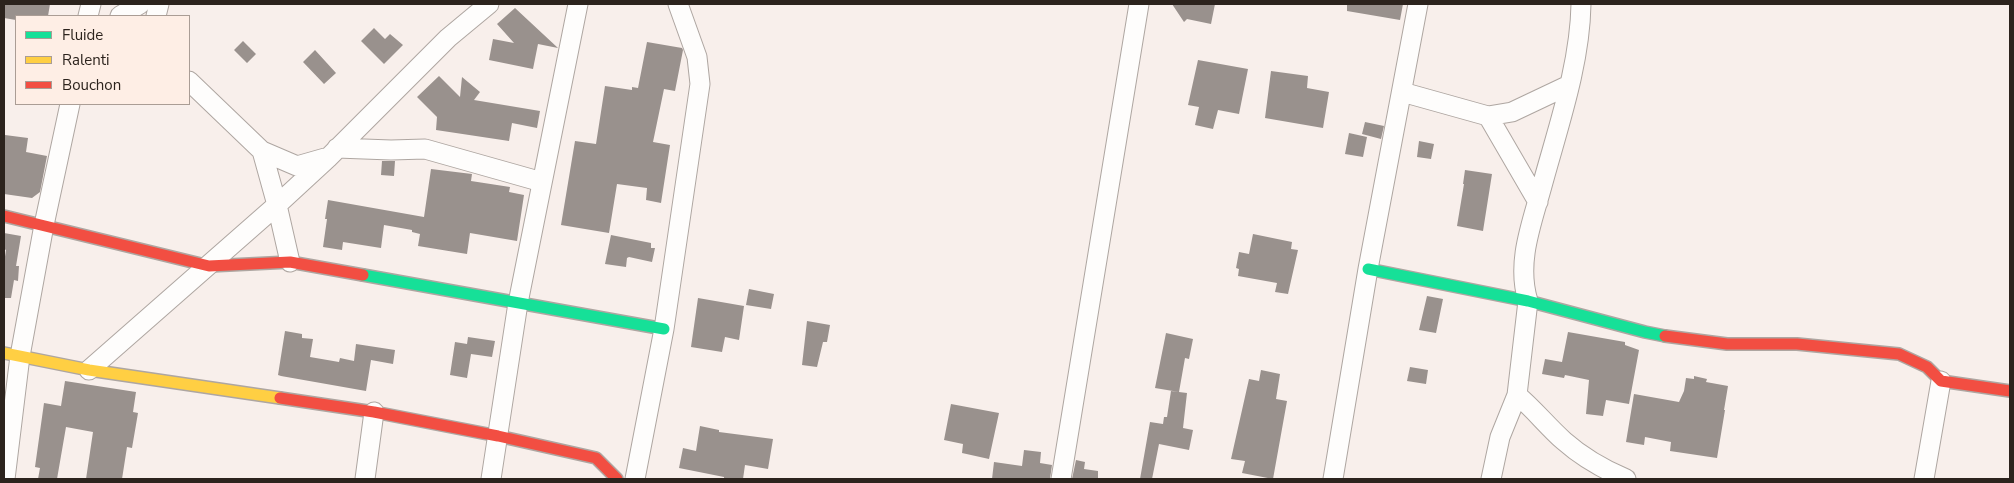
<!DOCTYPE html>
<html>
<head>
<meta charset="utf-8">
<style>
	body { margin:0 }
	#map { position:relative; width:2014px; height:483px; overflow:hidden; background:#f8efeb; font-family:"Nunito Sans",sans-serif }
	canvas { display:block }
	.frame { position:absolute; inset:0; border:5px solid #2c231d; pointer-events:none }
	.legend { position:absolute; left:15px; top:15px; width:175px; height:90px; box-sizing:border-box; background:#feeee5; border:1px solid #aa9d95; margin:0; padding:6px 9px; list-style:none; font-size:15px; color:#2c231d }
	.legend li { display:flex; align-items:center; gap:10px; height:25px }
	.legend b { width:25px; border:1px solid #aa9d95 }
</style>
</head>
<body>
<div id="map">
<canvas width="2014" height="483"></canvas>
<div class="frame"></div>
<ul class="legend">
<li><b style="height:6px;background:#16e098"></b>Fluide</li>
<li><b style="height:6px;background:#ffcf43"></b>Ralenti</li>
<li><b style="height:6px;background:#f24e42"></b>Bouchon</li>
</ul>
</div>
<script>
const g = document.querySelector('canvas').getContext('2d');
g.lineJoin = 'round';
function paint(path, color) { g.fillStyle = color; g.fill(path, 'evenodd'); }
function trace(path, color, width, dash) { g.strokeStyle = color; g.lineWidth = width; g.lineCap = dash ? 'butt' : 'round'; g.setLineDash(dash || []); g.stroke(path); }
const building = new Path2D(`
	M4,4H50L48,16H16V20L4,18Z
	M1172,4H1215L1211,24L1187,19L1184,22Z
	M1347,4H1403L1400,20L1347,11Z
	M515,8L558,48L538,44L533,69L489,60L493,39L514,43L497,24Z
	M374,28L385,39L390,34L403,45L384,64L361,41Z
	M243,41L256,54L247,63L234,50Z
	M647,42L682,48L683,50L675,91L664,89L653,142L670,145L661,203L646,200L647,188L617,184L609,233L561,225L575,141L596,144L605,86L632,90V87L638,88Z
	M315,50L336,73L324,84L303,62Z
	M1198,60L1248,69L1239,114L1218,110L1213,129L1195,125L1199,107L1188,105Z
	M1271,71L1308,76L1307,88L1329,92L1323,128L1265,118Z
	M439,76L460,97L462,77L480,92L474,100L540,111L537,128L512,123L509,141L436,130L437,117L417,97Z
	M1365,122L1384,126L1381,139L1362,134Z
	M1349,133L1367,137L1363,157L1345,154Z
	M5,135L28,138L26,152L47,156L40,192L32,198L4,194Z
	M1419,141L1434,144L1431,159L1417,157Z
	M382,161H395L394,176L381,175Z
	M431,169L472,174L471,181L510,187L509,192L524,195L517,241L470,233L467,254L418,246L420,234L412,232V230L384,225L381,248L343,242L342,250L323,247L327,219H325L328,200L424,217Z
	M1465,170L1492,174L1483,231L1457,226L1464,184H1463Z
	M4,233L21,236L16,266H19L18,281L14,280L11,298H4V263L6,250L4,249Z
	M1253,234L1292,242L1291,249L1298,250L1288,294L1275,292L1277,283L1238,276L1239,269L1236,268L1239,252L1249,254Z
	M611,235L651,243V248H655L652,262L629,257L627,258L626,267L605,264Z
	M749,289L774,294L771,309L746,305Z
	M1427,296L1443,299L1436,333L1419,330Z
	M698,298L744,306L739,340L725,337L722,352L691,347Z
	M807,321L830,325L827,342H823L817,367L802,365Z
	M285,331L302,334V338L313,339L310,357L339,362L340,358L354,361L356,344L395,350L393,364L371,360L366,391L281,376L278,375Z
	M1568,332L1625,342V345L1639,350L1629,404L1606,400L1603,416L1586,414L1589,380L1565,375L1564,378L1542,374L1545,359L1562,362Z
	M1166,333L1193,339L1189,359L1185,358L1179,392L1155,388Z
	M468,337L495,341L492,357L471,354L467,378L450,375L455,342L467,344Z
	M1410,367L1428,370L1426,384L1407,381Z
	M1261,370L1280,374L1276,399L1287,401L1273,479L1242,473L1245,461L1231,459L1249,379L1259,381Z
	M1694,376L1707,379L1706,382L1728,386L1724,410H1725L1717,458L1670,451L1671,442L1645,437L1644,445L1626,442L1634,394L1679,402L1684,391L1686,378L1694,379Z
	M65,381L136,392L133,412L138,413L132,448L127,447L122,479H86L93,432L66,427L57,479H38L40,468L35,467L44,403L61,406Z
	M1171,391L1187,393L1183,428L1193,430L1189,450L1159,444L1152,479H1140L1150,422L1163,424L1164,417H1167Z
	M951,404L999,413L989,459L962,453L963,444L944,440Z
	M700,426L719,430V432L773,439L768,469L745,465L743,479H724V477L679,468L683,448L696,451Z
	M1024,450L1041,452L1040,463L1052,465L1050,479H992L994,462L1022,466Z
	M1076,460L1085,462L1084,469L1098,471V479H1072Z`);
const street = new Path2D(`
	M88,16L91,4
	M120,16L140,4
	M156,16L159,4
	M189,81L262,151L277,205L290,262
	M1402,92L1488,116L1512,112L1569,85
	M1488,116L1538,202
	M337,148L391,150L425,149L542,182
	M262,151L297,166L325,158
	M89,370L277,205L328,158L448,38L489,4
	M1517,395C1534,409 1547,426 1564,441C1582,457 1603,469 1626,479
	M5,479L20,356L44,225L70,104
	M365,479L374,412
	M491,479L518,303L578,4
	M635,479L664,329L700,84L697,57L678,4
	M1061,479L1139,4
	M1333,479L1368,269L1418,4
	M1491,479L1500,437L1517,395L1528,301C1516,262 1532,223 1542,186C1558,127 1580,65 1581,4
	M1924,479L1941,381`);
const fast = new Path2D(`
	M1368,269L1528,301L1645,332L1665,336
	M363,275L664,329`);
const slow = new Path2D(`
	M4,353L89,370L280,398`);
const jam = new Path2D(`
	M4,216L209,266L290,262L363,275
	M1665,336L1727,344H1797L1899,354L1927,367L1941,381L2010,391
	M280,398L374,412L498,436L596,458L617,479`);
paint(building, '#99918d');
trace(street, '#aea6a1', 21);
trace(fast, '#aea6a1', 14);
trace(slow, '#aea6a1', 14);
trace(jam, '#aea6a1', 14);
trace(street, '#fefdfc', 19);
trace(fast, '#16e098', 11);
trace(slow, '#ffcf43', 11);
trace(jam, '#f24e42', 11);
</script>
</body>
</html>
